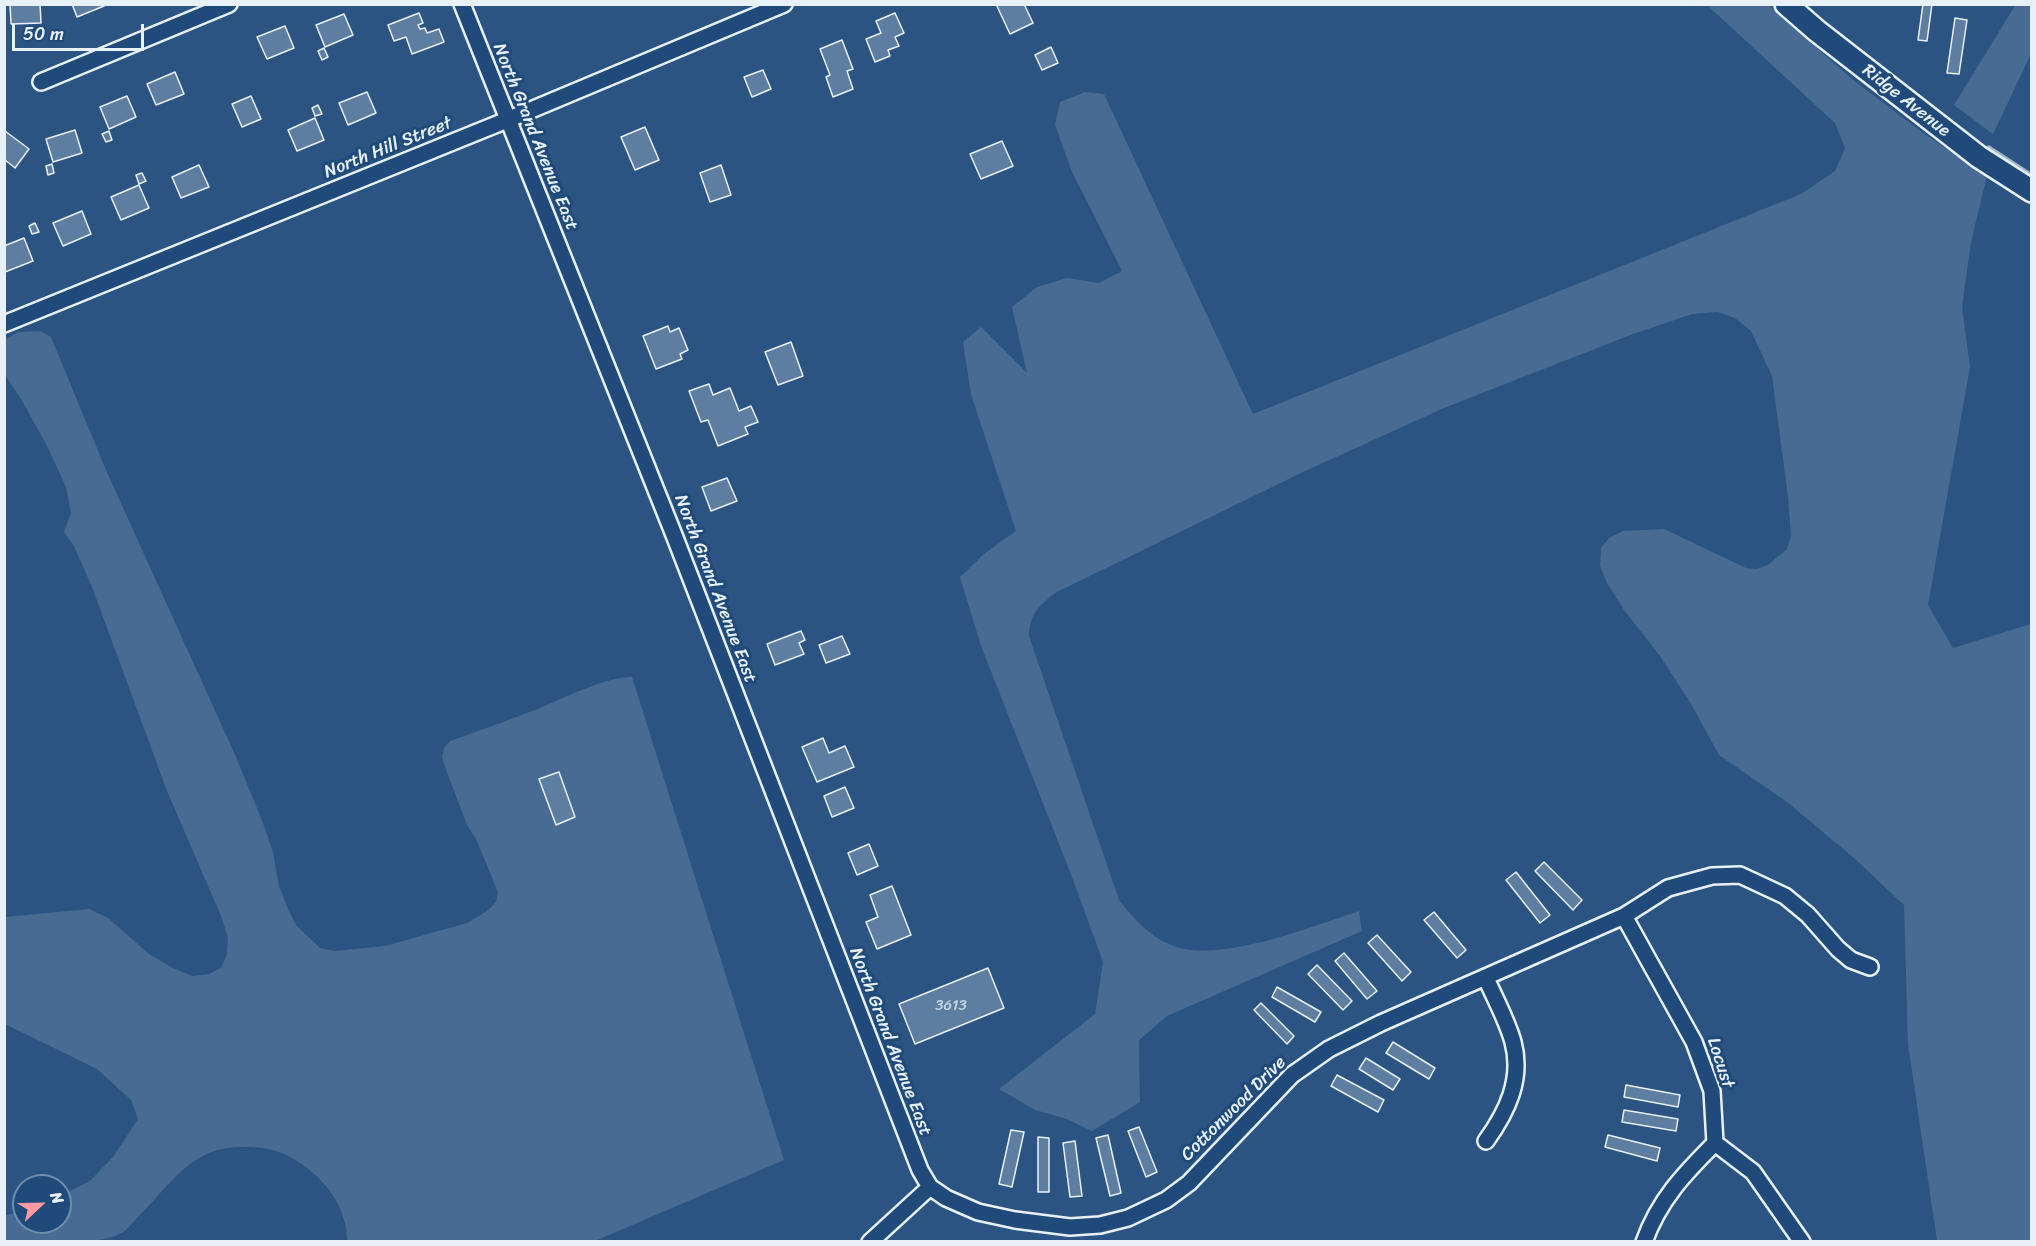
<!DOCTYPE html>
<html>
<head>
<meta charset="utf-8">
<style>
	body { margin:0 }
	#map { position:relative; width:2036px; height:1246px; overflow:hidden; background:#2b5482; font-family:Sriracha,sans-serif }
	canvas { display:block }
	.frame { position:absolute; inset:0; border:6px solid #e8f1f8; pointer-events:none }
	.north { position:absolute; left:12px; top:1174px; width:60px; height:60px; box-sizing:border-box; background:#1f4a7a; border:2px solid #6f8dac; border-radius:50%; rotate:68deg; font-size:16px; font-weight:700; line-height:24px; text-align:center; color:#e8f1f8 }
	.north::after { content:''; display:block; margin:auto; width:21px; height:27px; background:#ff9aa2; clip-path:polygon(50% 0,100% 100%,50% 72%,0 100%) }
	.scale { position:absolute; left:12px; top:24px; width:132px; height:27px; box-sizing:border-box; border:3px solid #e8f1f8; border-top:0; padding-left:8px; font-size:18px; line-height:21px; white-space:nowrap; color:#e8f1f8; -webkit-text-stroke:4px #1f4a7a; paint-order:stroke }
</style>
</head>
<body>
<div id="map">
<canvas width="2036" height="1246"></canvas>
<div class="frame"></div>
<div class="north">N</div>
<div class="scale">50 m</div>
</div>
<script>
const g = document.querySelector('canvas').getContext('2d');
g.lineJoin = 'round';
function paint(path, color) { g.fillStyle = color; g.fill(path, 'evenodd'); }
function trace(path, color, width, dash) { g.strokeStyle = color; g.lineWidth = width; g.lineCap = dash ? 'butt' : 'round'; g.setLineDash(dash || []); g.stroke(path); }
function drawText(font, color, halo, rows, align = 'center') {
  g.font = font + ' Sriracha,sans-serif'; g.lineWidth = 6; g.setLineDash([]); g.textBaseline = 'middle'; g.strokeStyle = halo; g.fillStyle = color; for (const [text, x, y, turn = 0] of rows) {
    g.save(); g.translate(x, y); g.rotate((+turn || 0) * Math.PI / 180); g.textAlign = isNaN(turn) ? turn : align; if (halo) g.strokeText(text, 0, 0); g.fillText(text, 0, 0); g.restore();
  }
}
const green = new Path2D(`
	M2016,4L2031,5V54L1993,134L1954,105Z
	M1707,5H1768L1852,79L1923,133L1987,176L1971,242L1962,307L1970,367L1928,605L1953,648L2031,624V1241H1937L1908,1044L1904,905L1854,858L1787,802L1719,755L1690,702L1660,656L1624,610L1607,583L1600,566L1601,548L1609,538L1623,531L1664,529L1746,568L1757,569L1768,565L1787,549L1791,536L1788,497L1772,376L1751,331L1735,318L1718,312L1692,314L1633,334L1444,408L1303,472L1057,592C1040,604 1029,615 1029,636L1119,900C1133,918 1149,936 1171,945C1217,965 1313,926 1359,911L1362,931L1167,1016L1139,1040L1140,1102L1092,1131L1067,1119L1035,1110L999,1089L1095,1014L1103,962L1072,877L981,646L960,577L984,554L1016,531L971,394L963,342L981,327L1027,373L1012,307L1037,287L1067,278L1099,283L1122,271L1072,172L1055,125L1060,102L1085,92L1104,94L1253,414L1801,194L1835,171L1845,148L1835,123Z
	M40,331L51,337L106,470L236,757L263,823L273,852L279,886L288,909L296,925L320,948L335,951L385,946L467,923L487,911L496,902L498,892L476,839L467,825L445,767L442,757L444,748L450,741C482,730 514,718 545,706C570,695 606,677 632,677L784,1160L595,1241H347C347,1211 330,1186 307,1168C286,1152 270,1147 244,1147C192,1145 170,1185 138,1217C132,1223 126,1232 118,1235C92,1246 35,1241 5,1241L4,1216L24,1210V1222H60V1196L90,1181L113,1157L138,1119L131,1100L97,1069L5,1024V917L89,909L108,918L149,954L173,968L192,976L209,974L221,968L227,954L228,938L221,916L167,791L92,587L74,546L64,532L71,513L66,487L47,446L21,399L5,375V340L18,332Z`);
const stream = new Path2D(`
	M1989,148L2032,176`);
const building = new Path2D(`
	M10,4H40L41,23L11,24Z
	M72,4H104V6L77,17Z
	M996,4H1024L1033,23L1010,34Z
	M1923,4H1932L1927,41L1918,40Z
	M419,13L423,23L418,25L420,29L425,28L427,33L439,29L444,42L412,54L406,37L394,41L388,25Z
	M895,13L904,33L895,37L899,46L888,50L890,56L875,62L866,39L881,33L876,21Z
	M344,14L353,35L325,47L316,25Z
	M1955,18L1967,20L1959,74L1947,73Z
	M285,26L294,48L267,59L257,37Z
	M842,40L853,69L847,71L853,89L833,97L826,77L830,75L820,49Z
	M1051,47L1058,63L1042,70L1035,55Z
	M324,48L328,57L322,60L318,51Z
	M763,70L771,89L752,97L744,77Z
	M175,72L184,94L156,105L147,84Z
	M367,92L376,113L348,125L339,103Z
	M127,96L136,117L109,129L100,107Z
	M251,96L261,119L242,127L232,104Z
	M318,105L322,114L315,116L312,108Z
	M315,118L324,140L297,151L288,130Z
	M645,127L659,160L635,170L621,137Z
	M75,130L82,153L53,162L46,139Z
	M5,131L29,149L15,168L4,159Z
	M109,131L112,140L106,142L102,134Z
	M1002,141L1013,166L981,179L970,154Z
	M52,164L54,173L48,175L46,166Z
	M199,165L209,187L181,198L172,177Z
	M721,165L731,195L710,202L700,173Z
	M142,173L146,181L139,184L136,175Z
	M139,185L149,208L121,220L111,197Z
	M82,211L91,234L63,246L53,223Z
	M35,223L39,232L32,234L29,226Z
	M24,238L33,261L5,272L4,246Z
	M668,326L670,332L679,328L688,350L680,354L682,359L656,369L643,336Z
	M791,342L803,376L778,385L765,352Z
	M709,384L713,395L730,388L739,411L751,406L758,422L745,427L748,434L718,446L708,420L701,422L689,391Z
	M727,478L737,501L711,511L702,487Z
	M801,631L805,640L799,643L804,654L775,665L767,644Z
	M842,636L850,654L826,663L819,645Z
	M823,738L829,753L845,746L854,767L817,782L802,747Z
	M559,772L575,817L556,825L539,779Z
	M845,787L854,808L832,817L824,796Z
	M869,844L878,866L857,875L848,853Z
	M1544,862L1582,900L1573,910L1535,871Z
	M1516,872L1550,915L1540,923L1506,880Z
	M892,886L911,935L877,949L866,922L878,917L870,895Z
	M1434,912L1466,950L1457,958L1424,920Z
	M1377,935L1411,972L1402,981L1368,943Z
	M1344,953L1377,991L1367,999L1335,961Z
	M1317,965L1352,1001L1343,1010L1308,974Z
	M988,968L1004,1008L915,1044L899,1004Z
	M1277,987L1321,1012L1315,1022L1272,997Z
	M1261,1003L1294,1036L1287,1044L1254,1010Z
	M1393,1042L1435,1068L1429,1079L1386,1053Z
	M1366,1058L1400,1079L1393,1090L1359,1069Z
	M1337,1075L1384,1100L1378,1112L1331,1086Z
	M1626,1085L1680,1095L1678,1107L1624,1097Z
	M1624,1110L1678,1119L1676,1131L1622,1122Z
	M1139,1127L1157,1172L1146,1177L1128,1131Z
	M1011,1130L1024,1132L1012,1187L999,1184Z
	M1108,1135L1121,1193L1110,1196L1096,1138Z
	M1608,1135L1660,1148L1657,1161L1605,1147Z
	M1038,1137L1049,1138V1192H1038Z
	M1075,1141L1082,1196L1070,1197L1063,1143Z`);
const street = new Path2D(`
	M462,4L674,535L920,1170L930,1187L946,1198L978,1212L1015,1220L1070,1227L1100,1225L1128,1218L1166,1200L1189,1183L1292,1075L1329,1049L1381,1023L1624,916L1668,888L1712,876L1740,875L1785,896L1808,915L1838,949L1851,960L1870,967
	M41,82L229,4
	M4,324L507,120L784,4
	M1624,916L1694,1042L1712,1091L1715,1143L1753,1172L1802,1242
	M1486,978C1495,999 1507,1020 1513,1042C1523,1079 1507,1112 1486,1141
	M870,1242L930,1187
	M1644,1242C1659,1200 1684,1174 1715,1143`);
const secondary = new Path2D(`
	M1786,4L1817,31L1979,157L2032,191`);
const numberNames = [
	["3613",951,1006]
];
const streetNames = [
	["Ridge Avenue",1906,101,38],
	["North Grand Avenue East",535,137,68],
	["North Hill Street",388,148,-22],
	["North Grand Avenue East",715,589,69],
	["North Grand Avenue East",890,1042,69],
	["Locust",1720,1063,72],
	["Cottonwood Drive",1234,1109,-45]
];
paint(green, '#476b93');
trace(stream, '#a0b6cb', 5);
paint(building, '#5d7da1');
trace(building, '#e8f1f8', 1.5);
trace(street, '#e8f1f8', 20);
trace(secondary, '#e8f1f8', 26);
trace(street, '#1f4a7a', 15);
trace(secondary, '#1f4a7a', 21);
drawText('15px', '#c5d4e2', null, numberNames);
drawText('18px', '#e8f1f8', '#1f4a7a', streetNames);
</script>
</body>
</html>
